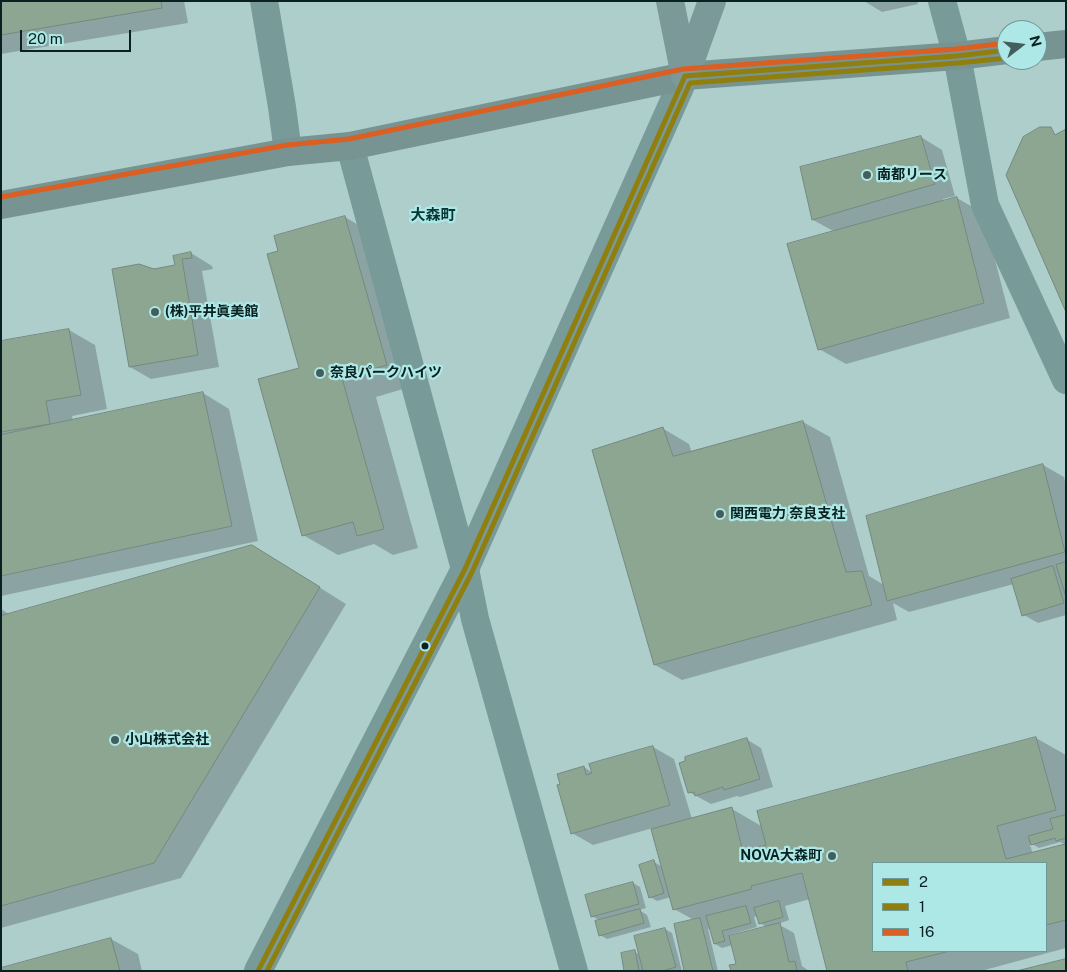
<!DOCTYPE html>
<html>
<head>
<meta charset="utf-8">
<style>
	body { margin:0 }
	#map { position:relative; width:1067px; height:972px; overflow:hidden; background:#aececc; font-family:"Public Sans",sans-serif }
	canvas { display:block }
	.frame { position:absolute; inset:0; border:2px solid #092121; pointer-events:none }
	.legend { position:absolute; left:872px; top:862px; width:175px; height:90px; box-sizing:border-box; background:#aee8e6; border:1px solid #6c9897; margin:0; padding:6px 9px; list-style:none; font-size:15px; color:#092121 }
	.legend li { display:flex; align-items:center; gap:10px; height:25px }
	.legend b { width:25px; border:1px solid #6c9897 }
	.north { position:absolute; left:997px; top:20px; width:50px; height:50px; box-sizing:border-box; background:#aee8e6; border:1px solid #6c9897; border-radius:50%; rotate:74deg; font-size:14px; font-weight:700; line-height:20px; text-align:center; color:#092121 }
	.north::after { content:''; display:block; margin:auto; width:18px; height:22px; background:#435e5d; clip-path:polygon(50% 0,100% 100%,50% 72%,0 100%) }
	.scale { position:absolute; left:20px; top:30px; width:111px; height:22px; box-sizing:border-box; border:2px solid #092121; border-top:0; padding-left:6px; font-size:15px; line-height:18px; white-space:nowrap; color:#092121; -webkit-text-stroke:4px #aee8e6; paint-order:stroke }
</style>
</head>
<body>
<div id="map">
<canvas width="1067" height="972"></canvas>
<div class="frame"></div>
<ul class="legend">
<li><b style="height:6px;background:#907f0f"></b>2</li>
<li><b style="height:6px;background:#907f0f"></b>1</li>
<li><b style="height:6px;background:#db5e22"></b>16</li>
</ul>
<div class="north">N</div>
<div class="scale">20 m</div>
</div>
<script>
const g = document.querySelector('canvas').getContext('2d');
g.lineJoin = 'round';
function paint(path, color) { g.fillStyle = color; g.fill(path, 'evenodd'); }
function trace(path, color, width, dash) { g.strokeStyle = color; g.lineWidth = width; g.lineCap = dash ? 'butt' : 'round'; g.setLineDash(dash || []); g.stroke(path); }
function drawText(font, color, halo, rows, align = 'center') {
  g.font = font + ' "Public Sans","Noto Sans JP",sans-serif'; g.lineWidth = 4.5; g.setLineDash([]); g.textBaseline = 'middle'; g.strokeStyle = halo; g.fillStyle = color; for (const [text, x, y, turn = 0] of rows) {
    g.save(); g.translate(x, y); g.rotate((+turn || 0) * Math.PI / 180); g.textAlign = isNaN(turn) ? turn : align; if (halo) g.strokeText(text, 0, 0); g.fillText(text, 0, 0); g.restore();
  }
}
const shadow = new Path2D(`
	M1,1H184L188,23L1,54Z
	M864,1H917L918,4L882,12Z
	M921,137L942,150L955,196L943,199L944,202L957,198L983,213L1010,318L846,364L819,349L835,232L813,220L802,168Z
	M345,217L379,237L420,384L376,397L418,548L393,555L374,544L338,555L303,535L300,369L279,252Z
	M191,253L212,266L213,269L202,271L219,367L151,379L130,367L154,270L176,266L174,257Z
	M69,330L95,345L107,409L72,416L73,421L203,393L229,409L258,541L1,596V342Z
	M803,422L830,437L869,576L884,585L1043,465L1064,477L1066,486V615L1038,623L1024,615L1014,584L909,612L893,603L897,620L682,680L655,665L662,428L689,444L692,453Z
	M279,562L346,604L181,878L1,928V609L10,615Z
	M1036,738L1066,755V844H1064L1060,842L1039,848L1032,844L1030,845L1033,854L1064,845L1066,846V948L981,971H829L810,899L785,906L789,920L778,924L794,933L802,966L809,971H732L737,965L733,945L722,948L715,944L711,928L708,929L718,971H686L694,920L674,909L671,897L657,901L650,897L654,862L663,867L653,828L593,845L572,833L584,767L593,773L653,747L674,759L692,819L732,809L763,827ZM873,863H1046V951H873ZM758,916L760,923L768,928L729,937V935L757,927L754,917Z
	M746,739L761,748L773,787L740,797L737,796L711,804L689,792Z
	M633,883L640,887L646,908L639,910L647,915L651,927L607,939L600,935V921L592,916Z
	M665,929L672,933L682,971H626L634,951L640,955Z
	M111,939L138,954L142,971H1Z`);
const building = new Path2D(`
	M1,1H161L162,8L1,35Z
	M1040,127H1051L1055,135L1066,129V312L1006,175L1023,137Z
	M921,136L935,184L812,220L800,167Z
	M957,197L984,303L818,350L787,244Z
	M345,216L387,365L342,378L384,529L357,536L353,522L302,536L258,379L299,368L267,254L278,251L274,236Z
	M191,252L192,258L182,259L198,355L129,367L112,269L139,264L154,269L175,265L173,256Z
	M69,329L81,395L46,401L50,424L1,432V341Z
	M203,392L232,526L1,576V435Z
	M803,421L846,572L862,571L872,605L654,665L592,450L663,427L673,456Z
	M1043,464L1065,552L887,601L866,516Z
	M252,545L320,587L154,863L1,906V616Z
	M1066,562V597L1056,565Z
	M1053,566L1064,603L1022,616L1011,579Z
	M1036,737L1056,810L997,826L1006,859L1065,844L1066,848V920L1046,925V863H873V951H950L906,962L908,971H827L802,873L751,886L752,889L673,910L651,829L732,807L743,852L766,845L757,811Z
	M747,738L760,779L724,790L723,787L695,796L694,792L688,793L679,763L685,761V757Z
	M653,746L670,805L571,834L557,785L560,784L557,774L584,766L586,775L592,773L589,764Z
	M1066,815V838L1056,841L1055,838L1031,845L1028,836L1053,829L1050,819Z
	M654,860L664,893L649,898L639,865Z
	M633,882L639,904L591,917L585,895Z
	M779,901L783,917L759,924L754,908Z
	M746,906L751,923L722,931L725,941L714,944L706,916Z
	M640,909L644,923L599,936L595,921Z
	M700,918L713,971H684L674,924Z
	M780,923L789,962L795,961L797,971H731L729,965L736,964L729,936Z
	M665,928L676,967L662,971H643L634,936Z
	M111,938L120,971H1V968Z
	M635,950L639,971H624L621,953Z
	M1066,959V971H1017Z`);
const minor = new Path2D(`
	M264,1L282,107L288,152
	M942,1L957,56L985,205L1066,380
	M350,146L465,569L475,619L574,971`);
const tertiary = new Path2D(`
	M258,971L465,569L685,76`);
const secondary = new Path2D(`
	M1037,47L1066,44
	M1,205L288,152L350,146L685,76L957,56L1007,50`);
const primary = new Path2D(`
	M670,1L685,76
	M685,76L712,1`);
const bus1 = new Path2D(`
	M258,971L465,569L685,76L957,56L1007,50`);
const bus2 = new Path2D(`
	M267,971L472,572L690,83L958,63L1007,58`);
const bus3 = new Path2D(`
	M1,197L287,145L349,139L683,69L956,49L1006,43`);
const markers = [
	[867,175,5,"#435e5d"],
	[155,312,5,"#435e5d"],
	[320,373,5,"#435e5d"],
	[720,514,5,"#435e5d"],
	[425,646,4.5,"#092121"],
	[115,740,5,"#435e5d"],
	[832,856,5,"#435e5d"]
];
const poiNames = [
	["南都リース",877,175],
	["(株)平井眞美館",165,312],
	["奈良パークハイツ",330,373],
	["関西電力 奈良支社",730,514],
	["小山株式会社",125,740],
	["NOVA大森町",822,856,"right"]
];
const neighbourhoodNames = [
	["大森町",433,215]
];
paint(shadow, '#0003');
paint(building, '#8da692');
trace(building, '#758880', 1);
trace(minor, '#789b99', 28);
trace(tertiary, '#789b99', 28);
trace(secondary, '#779493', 28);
trace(primary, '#7b9998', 28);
trace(bus1, '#907f0f', 5);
trace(bus2, '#907f0f', 5);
trace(bus3, '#db5e22', 5);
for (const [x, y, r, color] of markers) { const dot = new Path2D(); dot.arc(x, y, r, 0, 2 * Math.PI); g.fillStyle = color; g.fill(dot); trace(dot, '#aee8e6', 2); }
drawText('bold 14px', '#092121', '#aee8e6', poiNames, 'left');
drawText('bold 15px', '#073635', '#aee8e6', neighbourhoodNames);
</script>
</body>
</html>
